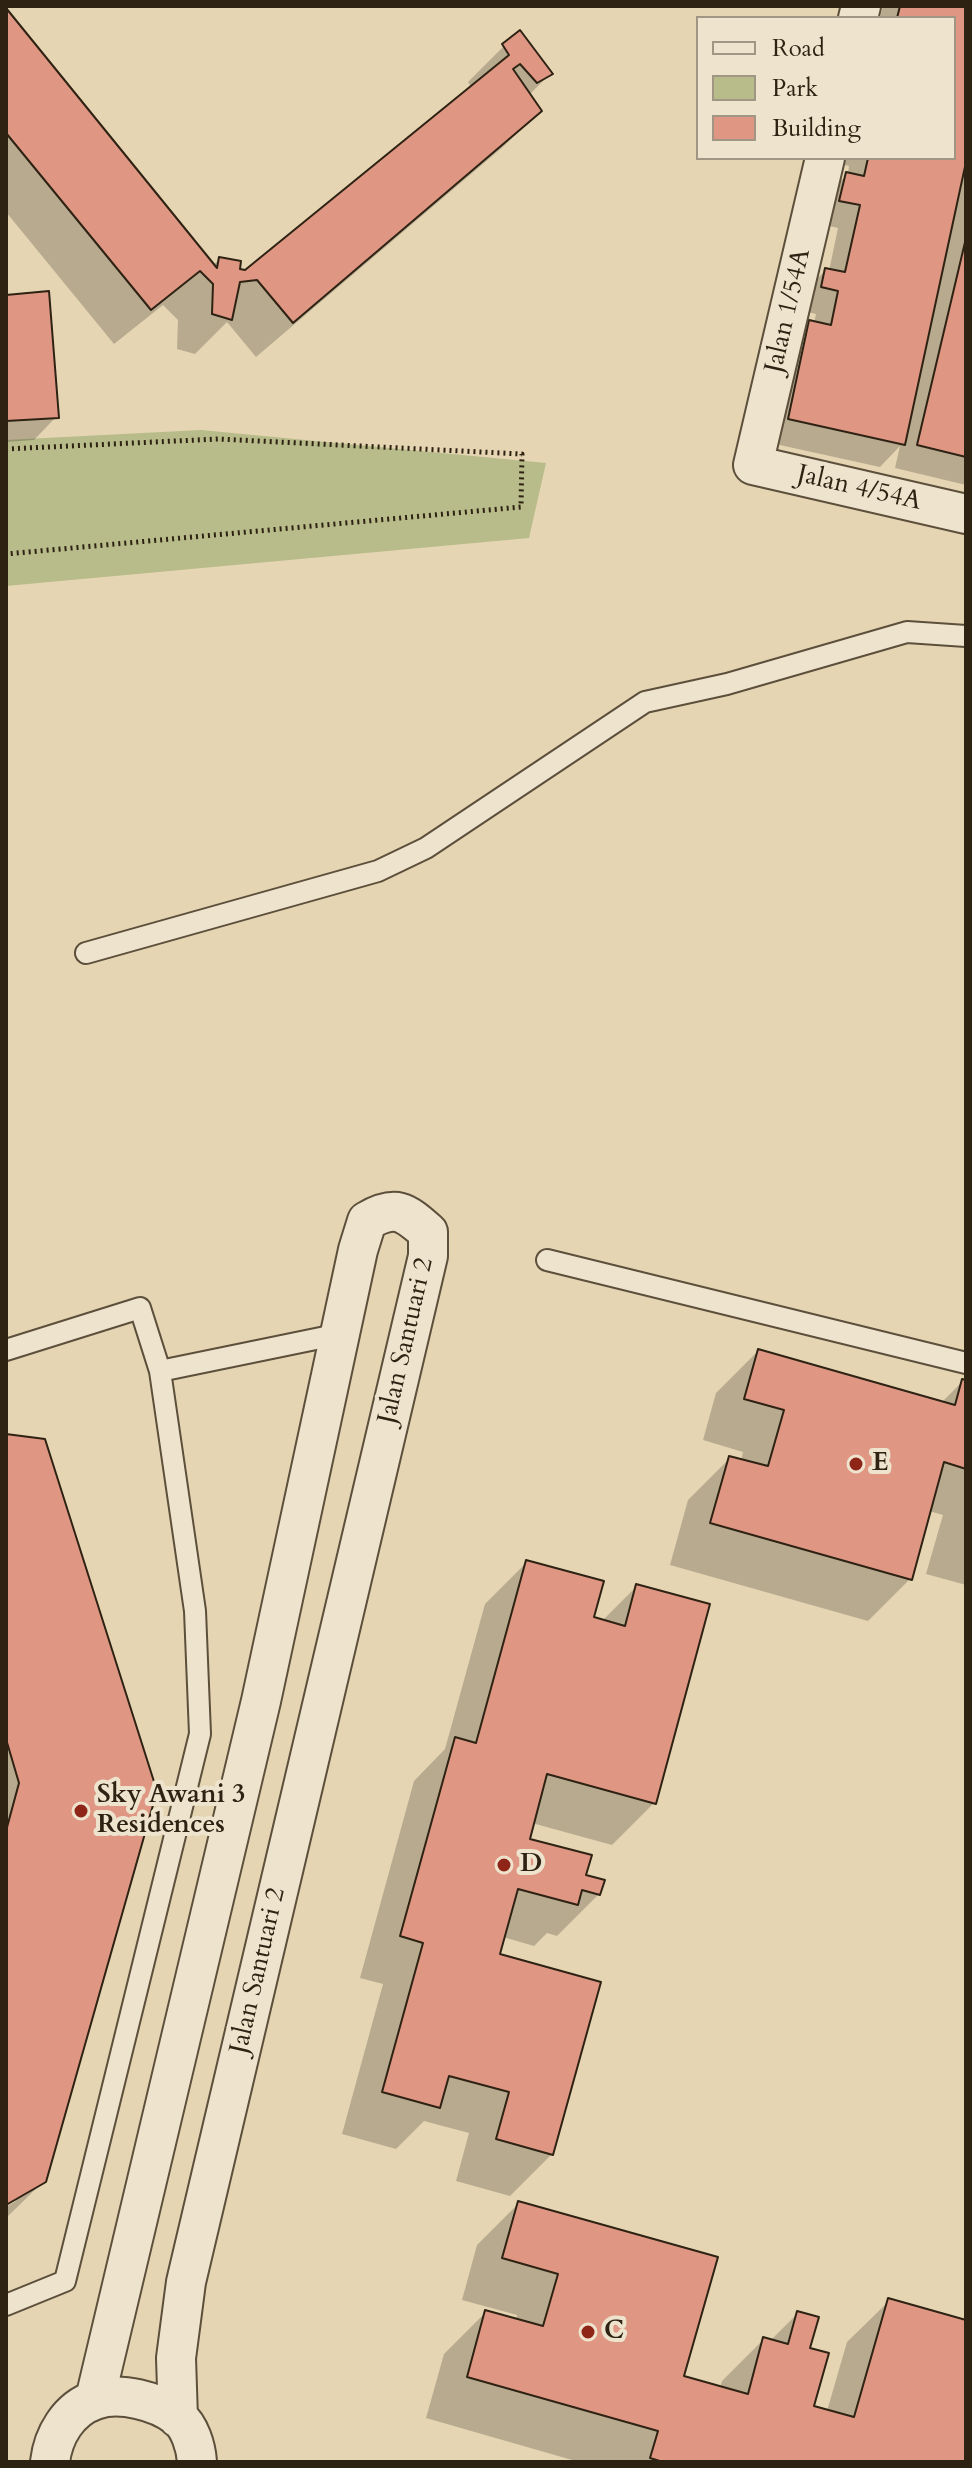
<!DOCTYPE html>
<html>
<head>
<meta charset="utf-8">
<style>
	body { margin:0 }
	#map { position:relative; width:972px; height:2468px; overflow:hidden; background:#e5d5b3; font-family:Cardo,serif }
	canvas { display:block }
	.frame { position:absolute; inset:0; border:8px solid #2e2213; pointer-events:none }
	.legend { position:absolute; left:696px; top:16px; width:260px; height:144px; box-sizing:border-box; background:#eee4ce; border:2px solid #a19683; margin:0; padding:10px 14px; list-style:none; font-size:24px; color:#2e2213 }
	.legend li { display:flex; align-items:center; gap:16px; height:40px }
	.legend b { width:40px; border:2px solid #a19683 }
</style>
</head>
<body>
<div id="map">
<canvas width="972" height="2468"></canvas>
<div class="frame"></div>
<ul class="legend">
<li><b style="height:10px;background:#eee4ce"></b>Road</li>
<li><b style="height:22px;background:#b8bc8a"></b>Park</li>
<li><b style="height:22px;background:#df9784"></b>Building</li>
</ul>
</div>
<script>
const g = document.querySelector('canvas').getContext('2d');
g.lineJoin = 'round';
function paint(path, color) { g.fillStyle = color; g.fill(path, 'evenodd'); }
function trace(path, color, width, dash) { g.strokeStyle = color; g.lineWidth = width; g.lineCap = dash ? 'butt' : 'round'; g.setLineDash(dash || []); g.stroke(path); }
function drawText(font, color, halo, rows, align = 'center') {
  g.font = font + ' Cardo,serif'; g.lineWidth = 8; g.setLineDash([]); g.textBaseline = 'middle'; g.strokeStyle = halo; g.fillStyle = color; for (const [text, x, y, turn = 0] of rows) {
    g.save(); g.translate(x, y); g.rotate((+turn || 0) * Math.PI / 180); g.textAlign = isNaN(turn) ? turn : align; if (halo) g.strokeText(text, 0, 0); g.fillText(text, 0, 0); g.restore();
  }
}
const green = new Path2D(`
	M201,430L546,463L529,538L6,586V440Z`);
const shadow = new Path2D(`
	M883,6H966V485L895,468L900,446L880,467L766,442L787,345L810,322L814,323L816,314L799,310L803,293L826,270L829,271L838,228L817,223L823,197L848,174L849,166L827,161V158H954V18H880Z
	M6,12L212,266L220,259L237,271L246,273L472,88L468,82L504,46L550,74L529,95L539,111L504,146L256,357L227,322L195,354L177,349L178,320L163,305L114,344L6,212Z
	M6,297L56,417L34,440L6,442Z
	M758,1351L941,1403L963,1381L966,1382V1585L926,1574L943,1515L929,1511L910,1579L868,1621L670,1565L688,1500L730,1458L741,1461L743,1452L703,1440L716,1393Z
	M6,1436L44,2181L6,2218V2207L16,2201V2197L6,2203Z
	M527,1562L591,1619L601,1622L637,1586L654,1803L612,1845L532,1823L527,1840L584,1876L599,1894L557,1936L547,1933L534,1946L503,1937L498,1955L552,2154L510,2196L456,2181L469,2133L424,2121L396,2149L342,2134L383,1984L360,1978L414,1781L445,1749L485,1604Z
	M519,2203L682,2378L720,2388L722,2381L764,2339L770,2341L798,2313L808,2349L812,2407L827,2411L847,2342L889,2301L966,2322V2462H579L426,2418L444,2354L486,2312L516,2321L517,2315L462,2300L477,2245Z`);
const building = new Path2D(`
	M900,6H966V162L905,445L788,419L809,320L831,325L838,291L821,287L825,268L845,272L860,205L839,201L846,172L864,176L868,158H954V18H897Z
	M6,8L217,268L219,257L241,261L240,269L245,270L509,55L502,44L520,30L553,74L537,83L520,64L513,69L542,111L293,323L257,280L240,282L232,320L212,314L213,284L200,271L151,310L6,133Z
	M966,238V457L917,445Z
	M49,291L59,418L6,421V295Z
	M758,1349L955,1405L962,1379L966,1380V1469L944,1462L912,1580L710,1523L729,1456L768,1466L784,1410L744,1399Z
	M6,1434L45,1439L157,1791L46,2182L6,2205V1831L19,1783L6,1739Z
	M526,1560L604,1581L594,1617L625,1626L636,1584L710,1604L656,1804L547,1774L530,1839L592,1855L586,1875L605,1880L600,1895L582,1890L578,1905L518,1889L500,1954L601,1982L553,2155L496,2139L509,2092L449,2076L440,2108L382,2092L423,1943L400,1936L455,1737L476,1743Z
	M518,2201L718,2257L684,2376L748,2394L763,2337L788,2344L797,2311L819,2317L810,2348L829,2353L814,2406L854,2417L888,2298L966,2320V2462H663L650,2458L658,2431L467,2377L485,2310L543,2326L558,2274L502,2258Z`);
const path = new Path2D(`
	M6,449L218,439L522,454L521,507L6,554`);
const service = new Path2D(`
	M86,953L378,871L426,848L645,702L727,684L907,632L966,636
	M547,1260L966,1363
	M6,1350L140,1308L160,1371L195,1611L200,1734L65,2281L6,2305
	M160,1371L340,1334`);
const minor = new Path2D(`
	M858,18L861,6
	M825,158L753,465L966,514
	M95,2399L261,1701L358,1250L367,1221C396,1204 405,1212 428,1232V1256L186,2282L176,2358L178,2418
	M50,2462C53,2436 68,2409 95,2400C119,2391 158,2401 178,2417C190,2427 196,2447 197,2462`);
const markers = [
	[856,1464,8,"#8f2418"],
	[81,1811,8,"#8f2418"],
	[504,1865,8,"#8f2418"],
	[588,2332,8,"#8f2418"]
];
const streetNames = [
	["Jalan 1/54A",789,311,-77],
	["Jalan 4/54A",859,489,13],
	["Jalan Santuari 2",407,1341,-77],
	["Jalan Santuari 2",259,1971,-77]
];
const poiNames = [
	["E",872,1464],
	["Sky Awani 3",97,1796],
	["Residences",97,1826],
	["D",520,1865],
	["C",604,2332]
];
paint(green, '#b8bc8a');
paint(shadow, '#0003');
paint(building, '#df9784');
trace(building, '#2e2213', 2);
trace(service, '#5c4f3b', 24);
trace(minor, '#5c4f3b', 42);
trace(path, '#2e2213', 5, [2, 4]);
trace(service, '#eee4ce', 20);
trace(minor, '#eee4ce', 38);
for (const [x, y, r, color] of markers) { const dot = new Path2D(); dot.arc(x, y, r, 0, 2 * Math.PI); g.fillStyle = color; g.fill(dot); trace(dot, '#eee4ce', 3); }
drawText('26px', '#2e2213', '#eee4ce', streetNames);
drawText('bold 26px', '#2e2213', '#eee4ce', poiNames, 'left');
</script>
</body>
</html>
